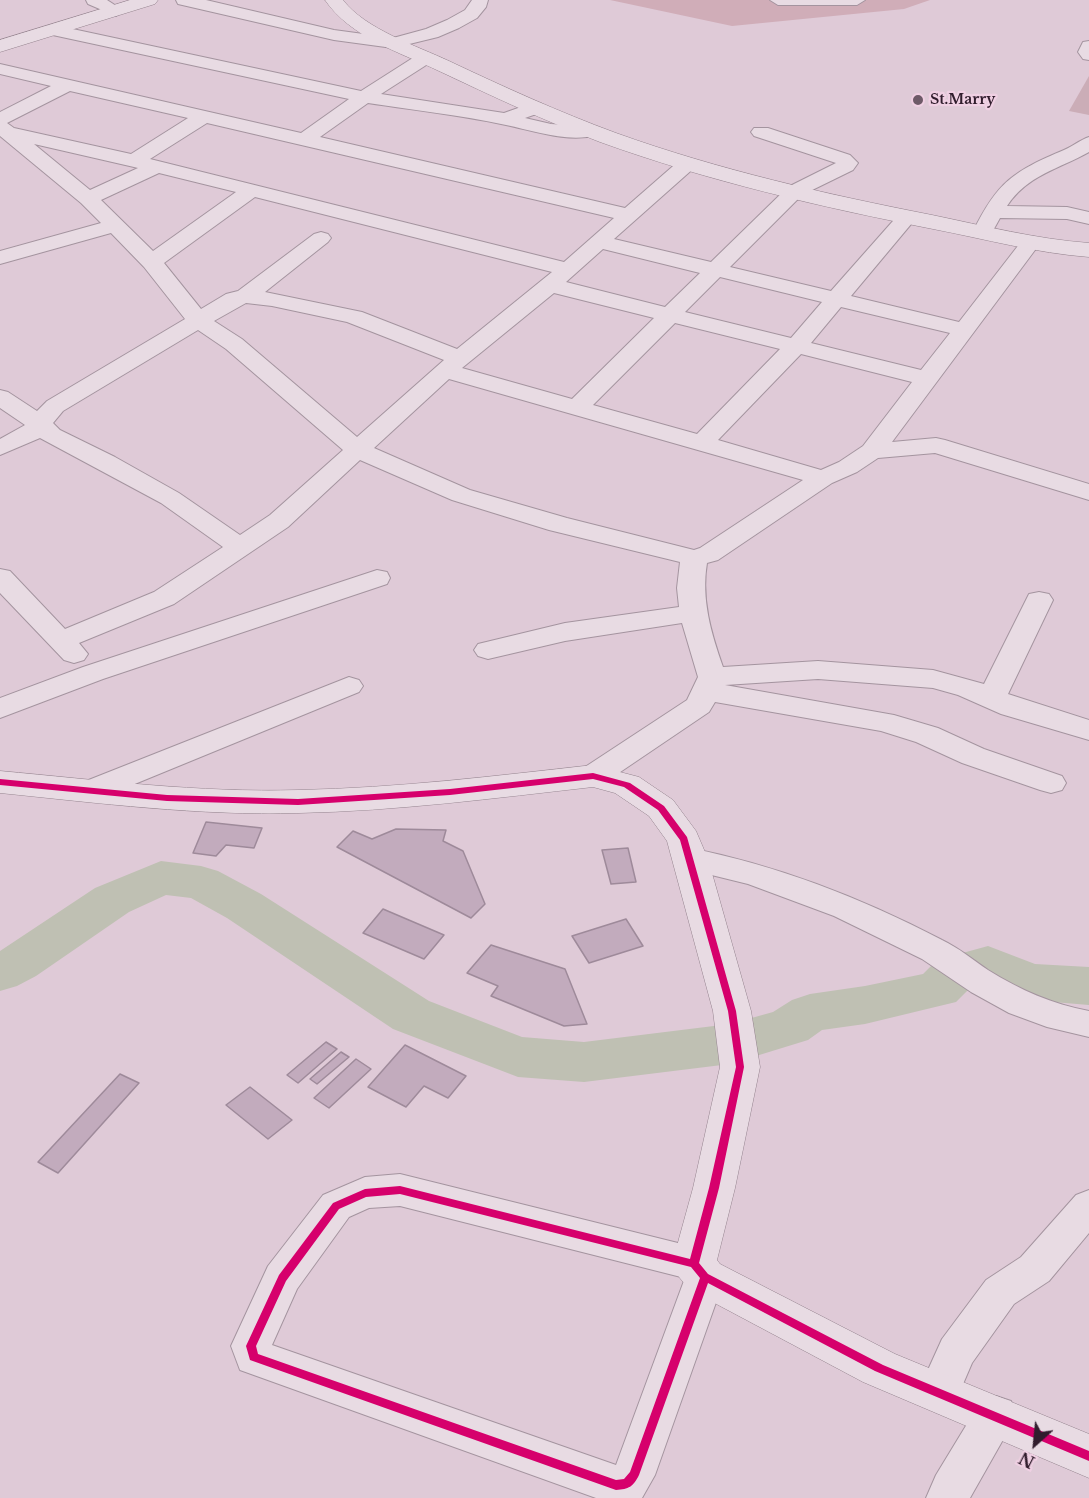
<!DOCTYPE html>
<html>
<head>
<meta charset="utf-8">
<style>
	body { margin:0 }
	#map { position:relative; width:1089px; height:1498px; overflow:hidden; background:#dfcad7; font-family:"Libre Baskerville",serif }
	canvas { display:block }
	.north { position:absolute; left:1005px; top:1414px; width:60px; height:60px; -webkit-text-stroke:4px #f0d0e3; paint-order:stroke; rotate:207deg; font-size:16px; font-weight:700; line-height:24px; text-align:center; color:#311d2d }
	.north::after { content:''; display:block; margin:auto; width:21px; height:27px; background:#311d2d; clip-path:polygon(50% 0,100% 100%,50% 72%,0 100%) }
</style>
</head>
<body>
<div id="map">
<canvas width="1089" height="1498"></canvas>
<div class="north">N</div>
</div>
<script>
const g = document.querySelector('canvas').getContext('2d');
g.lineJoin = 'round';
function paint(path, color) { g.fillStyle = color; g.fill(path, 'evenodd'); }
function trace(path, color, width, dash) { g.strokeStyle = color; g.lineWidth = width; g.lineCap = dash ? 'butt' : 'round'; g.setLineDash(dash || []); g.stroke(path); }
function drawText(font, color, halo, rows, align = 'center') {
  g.font = font + ' "Libre Baskerville",serif'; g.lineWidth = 4.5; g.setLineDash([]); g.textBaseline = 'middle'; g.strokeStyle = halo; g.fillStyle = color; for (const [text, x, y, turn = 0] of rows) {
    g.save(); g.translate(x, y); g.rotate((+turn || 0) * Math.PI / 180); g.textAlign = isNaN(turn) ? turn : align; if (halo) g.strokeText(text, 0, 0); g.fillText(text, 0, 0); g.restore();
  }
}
const green = new Path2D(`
	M610,0H930L904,9L732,26Z`);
const cemetery = new Path2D(`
	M1089,76V115L1069,111Z`);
const river = new Path2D(`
	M161,861L201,866L218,871L261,894L429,1001L522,1037L584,1042L730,1024L773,1012L792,1000L810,994L865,986L923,974L937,960L988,946L1035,964L1089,967V1005L1029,1000L985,983L971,987L956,1002L865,1024L822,1030L808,1040L730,1064L584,1082L518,1077L393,1029L227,918L191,898L166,895L129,912L36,976L17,986L0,991V951L95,888Z`);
const building = new Path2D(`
	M206,822L262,828L254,848L226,845L216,856L193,853Z
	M396,829L446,830L443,841L463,851L485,904L471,918L337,847L353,831L372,839Z
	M628,848L636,882L611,884L602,850Z
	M383,909L444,935L424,959L363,933Z
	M626,919L643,946L589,963L572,936Z
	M491,945L565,969L587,1024L564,1026L491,996L498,986L467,973Z
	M326,1042L337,1049L298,1083L287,1075Z
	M405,1045L466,1076L448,1098L424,1086L406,1107L368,1087Z
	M341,1052L349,1057L317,1084L310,1079Z
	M356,1059L371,1069L329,1108L314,1098Z
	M120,1074L139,1083L58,1173L38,1162Z
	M250,1087L292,1120L268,1139L226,1105Z`);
const street = new Path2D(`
	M86,0H107L124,11L116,16L88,4Z
	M176,0H206L334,30L393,38L426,29L447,20L465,10L472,0H488L486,7L477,18L459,28L438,37L393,48L334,40L178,4Z
	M770,0H865L857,5H778Z
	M54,25L361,91L419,54H431L434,58L431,62L381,94L504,113L535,102L542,104L544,108L542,112L525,118L551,124L598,127L601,131L598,135C567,143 535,131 506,125C460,115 413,110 368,103L320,137L625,208L680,160H694L697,164L694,168L614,239L711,262L788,187L836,163L754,136L751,132L754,128H768L850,155L858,163L853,170L802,195L730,267L831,291L900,213L907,211L914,213L917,217L851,296L959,322L1024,238L1031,236L1038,238L1041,242L1038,246L892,442L936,438L945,440L1089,484V500L935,453L878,458L857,472L832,483L718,560L707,563C701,599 711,633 723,667L818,661L933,670L984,684L1029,594L1039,592L1049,594L1053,600L1008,694L1089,720V740L1001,714L958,695L933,688L818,679L725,685L894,715L938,728L984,749L1062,776L1066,783L1062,790L1051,793L1040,790L962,763L916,742L881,731L715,702L709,712L604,783L593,786L582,783L578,776L582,769L687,700L698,677L682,623L565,641L488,659L478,656L474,650L478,644L565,623L679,607L677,588L680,562L549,530L452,500L360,460L288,527L174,604L79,643L88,654L84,660L74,663L64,660L0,593V569L10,571L65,629L154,592L223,547L161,503L40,438L0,455V439L25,425L0,408V390L8,392L37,411L47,401L185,319L144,267L111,233L0,264V251L101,223L81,203L0,136V112L51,86L0,74V64L301,133L349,99L48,34L45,30L48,26ZM70,91L188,118L131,154L14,128L7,123ZM207,123L614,218L564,262L150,159ZM34,144L134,167L138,168L90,190ZM159,173L236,192L153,251L101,200ZM255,197L552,272L457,349L362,312L265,292L328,242L331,238L328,234L321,232L314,234L238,291L226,294L201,309L164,263ZM603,249L700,273L665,307L566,282ZM720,277L822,302L791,338L685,312ZM554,293L654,318L572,399L462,368ZM246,303L272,306L347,322L444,360L357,437L242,339L214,321ZM841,307L950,333L921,370L811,343ZM675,323L780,349L697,434L593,405ZM198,330L226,349L343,450L270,515L240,535L179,493L115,457L60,430L53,423L63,411ZM801,354L912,382L863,446L839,462L821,470L718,440ZM449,379L803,480L700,548L694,550L567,518L470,490L374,448Z
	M1089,41V60L1083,59L1078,52L1083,42Z
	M1089,137V152C1059,169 1027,175 1007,206L1067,207L1089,212V224L1067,219L1000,218L990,236L983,238L976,236L973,232C997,182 1014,171 1064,150C1073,146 1080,140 1089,137Z
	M377,570L387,572L390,578L387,584L103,679L0,718V698L83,667Z
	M349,677L359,680L363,686L359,692L103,797L92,800L81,797L77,790L81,783Z
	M690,848C779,866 862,898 942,940C959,948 973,960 988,970C1020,990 1052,1004 1089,1011V1037L1047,1027L1009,1013L971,992L922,959L834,916L748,884L679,867L674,859L679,851Z
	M400,1174L694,1247L708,1252L713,1263L719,1265L725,1277L655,1475L642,1498H596L240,1370L231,1346L268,1266L323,1195L365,1177ZM400,1206L685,1278L616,1465L272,1345L297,1289L349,1217L369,1208Z
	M1089,1190V1233L1049,1281L1014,1304L972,1363L954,1405L939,1411L924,1405L918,1392L942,1339L986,1280L1021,1257L1076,1195Z
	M996,1396L1011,1401L1017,1415L970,1498H926L936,1475L981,1401Z`);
const secondary = new Path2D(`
	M130,0H158L155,4L0,52V40Z
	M325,0H343C365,29 417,46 449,61C504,87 559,112 616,133C719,170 825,194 932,215C985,226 1036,239 1089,243V257C1036,253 985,239 933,229C821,207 708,181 600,142C545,121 492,96 439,71C399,52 350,37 325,0Z
	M593,765L639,777L673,800L696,831L708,859L751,1011L760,1067L735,1188L717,1260L720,1264L895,1354L1089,1434V1478L863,1382L690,1290L679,1277L672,1264L693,1188L720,1067L713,1011L667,841L649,816L615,793L593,787C495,798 397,811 299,813C199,816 99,803 0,793V771C99,780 199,793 299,790C397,788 495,776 593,765Z`);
const cycleway = new Path2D(`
	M593,773L630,783L664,806L687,837L736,1011L744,1067L719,1188L699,1263L708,1274L883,1365L1089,1451V1461L875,1371L708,1283L639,1475C633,1487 629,1489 616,1490L250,1360L246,1346L279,1275L333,1203L365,1189L400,1186L690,1259L709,1188L736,1067L728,1011L680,840L658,810L624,787L593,779L450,795L298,805L167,801L0,785V779L167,795L298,799L450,789ZM400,1194L691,1267L700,1278L630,1472L624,1479L616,1480L258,1354L256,1346L286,1281L339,1209L366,1197Z`);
const markers = [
	[918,100,6,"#6e5a68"]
];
const farPoinames = [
	["St.Marry",930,100]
];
paint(green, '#d0adb8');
paint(cemetery, '#cbadb7');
paint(river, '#bfc0b3');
paint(building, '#c2abbd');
trace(building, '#9e8a9a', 1.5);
trace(street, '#a4949f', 2);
trace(secondary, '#94838e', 1);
paint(street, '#e8dbe3');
paint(secondary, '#e8dbe3');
paint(cycleway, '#d6006c');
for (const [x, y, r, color] of markers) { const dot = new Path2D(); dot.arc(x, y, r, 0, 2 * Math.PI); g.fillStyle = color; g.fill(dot); trace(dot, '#f0d0e3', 2); }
drawText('bold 14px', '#311d2d', '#f0d0e3', farPoinames, 'left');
</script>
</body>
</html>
